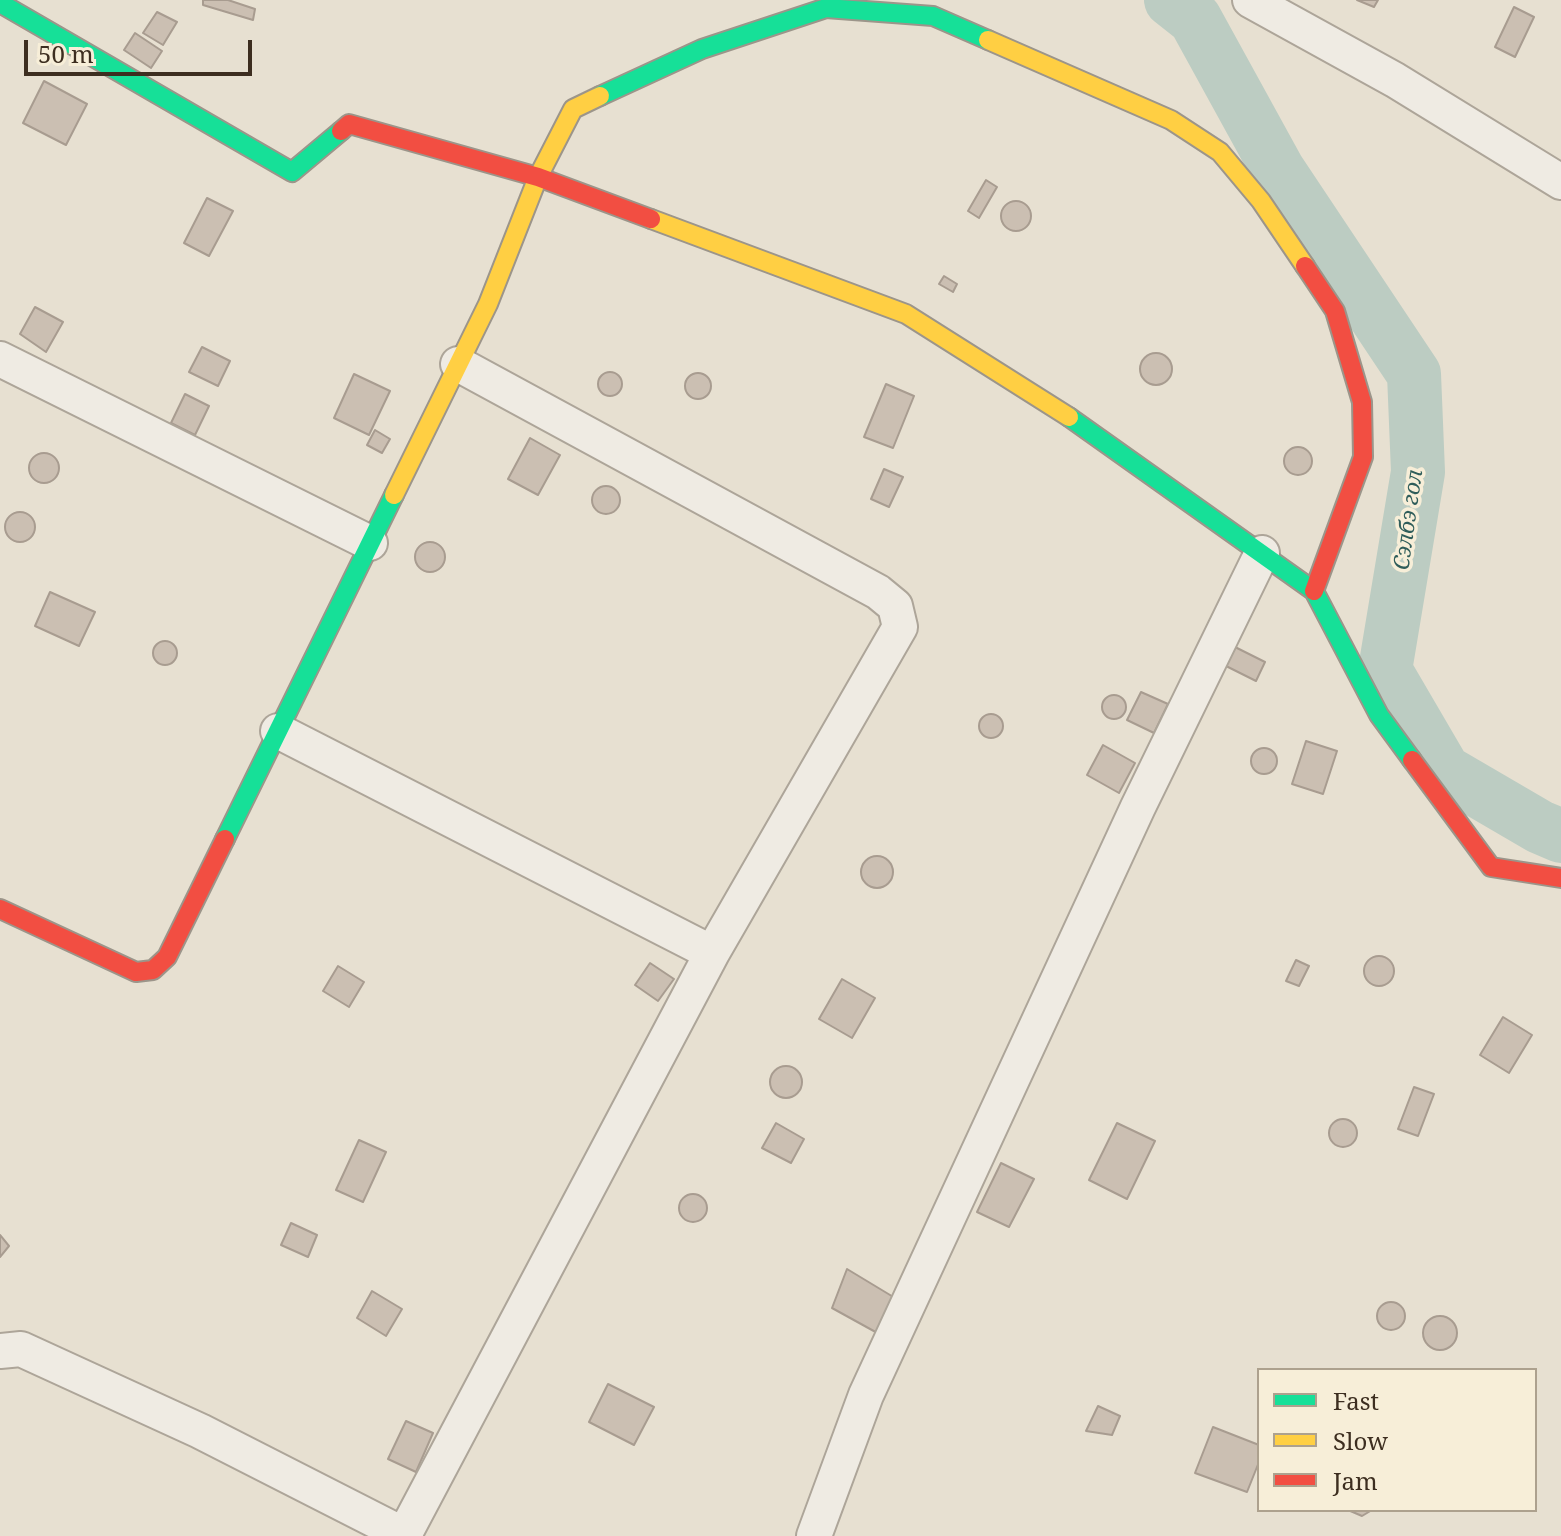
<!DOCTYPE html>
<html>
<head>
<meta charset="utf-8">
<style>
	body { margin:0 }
	#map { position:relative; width:1561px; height:1536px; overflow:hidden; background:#e7e0d1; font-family:"Noto Serif",serif }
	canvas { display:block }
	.legend { position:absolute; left:1257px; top:1368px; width:280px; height:144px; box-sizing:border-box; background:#f7eed8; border:2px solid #ada18e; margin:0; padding:10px 14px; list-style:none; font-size:24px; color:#3d2e20 }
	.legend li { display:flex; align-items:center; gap:16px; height:40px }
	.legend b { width:40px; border:2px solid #ada18e }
	.scale { position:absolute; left:24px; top:40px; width:228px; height:36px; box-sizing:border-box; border:4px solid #3d2e20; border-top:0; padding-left:10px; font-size:24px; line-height:28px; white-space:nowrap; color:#3d2e20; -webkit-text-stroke:6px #f7eed8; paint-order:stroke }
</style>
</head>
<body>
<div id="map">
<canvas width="1561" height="1536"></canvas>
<ul class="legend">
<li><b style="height:10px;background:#16e098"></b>Fast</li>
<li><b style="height:10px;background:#ffcf43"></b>Slow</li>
<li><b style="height:10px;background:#f24e42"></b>Jam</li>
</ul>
<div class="scale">50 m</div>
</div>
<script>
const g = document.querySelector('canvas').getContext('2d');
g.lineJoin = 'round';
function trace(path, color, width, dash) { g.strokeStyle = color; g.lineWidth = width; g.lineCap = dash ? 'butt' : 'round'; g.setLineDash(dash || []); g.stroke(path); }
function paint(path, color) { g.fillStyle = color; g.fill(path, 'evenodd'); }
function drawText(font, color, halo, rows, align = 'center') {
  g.font = font + ' "Noto Serif",serif'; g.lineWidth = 7; g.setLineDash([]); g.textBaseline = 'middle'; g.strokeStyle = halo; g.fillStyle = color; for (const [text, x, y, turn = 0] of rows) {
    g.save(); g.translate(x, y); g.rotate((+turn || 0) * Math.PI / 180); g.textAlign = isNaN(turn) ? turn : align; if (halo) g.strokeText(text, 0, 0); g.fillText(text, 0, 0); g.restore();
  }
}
const river = new Path2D(`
	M1171,0L1195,19L1278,170L1414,374L1418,472L1385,670L1444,771L1540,827L1561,836`);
const building = new Path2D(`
	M203,0H228L255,9L253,20L203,5Z
	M1357,0H1378L1374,7Z
	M1514,7L1534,17L1515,57L1495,47Z
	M157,12L177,22L163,45L143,33Z
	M135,33L162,51L151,68L124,50Z
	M44,81L87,104L66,145L23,123Z
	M986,180L997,187L979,218L968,211Z
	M207,198L233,211L209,256L184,243Z
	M1001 216a15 15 0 1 1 30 0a15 15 0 1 1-30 0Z
	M944,276L957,284L953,292L939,284Z
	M35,307L63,322L46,352L20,334Z
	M202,347L230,361L218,386L189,372Z
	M1140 369a16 16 0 1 1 32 0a16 16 0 1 1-32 0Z
	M598 384a12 12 0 1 1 24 0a12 12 0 1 1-24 0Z
	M685 386a13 13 0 1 1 26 0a13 13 0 1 1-26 0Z
	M354,374L390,391L369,435L334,418Z
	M886,384L914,396L893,448L864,437Z
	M185,394L209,406L195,435L171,423Z
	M375,430L390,439L382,453L367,445Z
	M530,438L560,455L538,495L508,479Z
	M1284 461a14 14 0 1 1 28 0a14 14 0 1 1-28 0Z
	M29 468a15 15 0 1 1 30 0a15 15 0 1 1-30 0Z
	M884,469L903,477L889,507L871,499Z
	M592 500a14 14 0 1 1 28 0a14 14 0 1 1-28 0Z
	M5 527a15 15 0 1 1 30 0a15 15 0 1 1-30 0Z
	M415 557a15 15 0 1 1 30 0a15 15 0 1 1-30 0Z
	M50,592L95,612L79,646L35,626Z
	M153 653a12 12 0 1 1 24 0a12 12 0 1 1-24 0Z
	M1235,647L1265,662L1256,681L1226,666Z
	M1141,692L1168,704L1154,733L1127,720Z
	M1102 707a12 12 0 1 1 24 0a12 12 0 1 1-24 0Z
	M979 726a12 12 0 1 1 24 0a12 12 0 1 1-24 0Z
	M1306,741L1337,751L1323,794L1292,784Z
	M1103,745L1135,763L1119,793L1087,775Z
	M1251 761a13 13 0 1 1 26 0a13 13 0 1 1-26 0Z
	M861 872a16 16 0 1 1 32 0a16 16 0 1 1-32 0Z
	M1364 971a15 15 0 1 1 30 0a15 15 0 1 1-30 0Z
	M1296,960L1309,966L1299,986L1286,981Z
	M650,963L674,979L658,1001L635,985Z
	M338,966L364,982L349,1007L323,991Z
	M842,979L875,998L852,1038L819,1019Z
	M1503,1017L1532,1035L1509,1073L1480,1055Z
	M770 1082a16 16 0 1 1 32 0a16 16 0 1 1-32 0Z
	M1414,1087L1434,1094L1418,1136L1398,1129Z
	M1329 1133a14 14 0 1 1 28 0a14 14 0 1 1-28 0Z
	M776,1123L804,1139L791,1163L762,1148Z
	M1117,1123L1155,1141L1127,1199L1089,1180Z
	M359,1140L386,1152L363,1202L336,1190Z
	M1001,1163L1034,1179L1009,1227L977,1212Z
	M679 1208a14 14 0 1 1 28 0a14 14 0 1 1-28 0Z
	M291,1223L317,1235L308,1257L281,1245Z
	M0,1235L9,1246L0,1257Z
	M847,1269L900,1301L881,1335L832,1308Z
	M372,1291L402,1309L386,1336L357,1318Z
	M1377 1316a14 14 0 1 1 28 0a14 14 0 1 1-28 0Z
	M1423 1333a17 17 0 1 1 34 0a17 17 0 1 1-34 0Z
	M608,1384L654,1407L634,1445L589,1422Z
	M1098,1406L1120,1416L1112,1435L1086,1431Z
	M406,1421L433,1433L416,1472L388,1459Z
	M1213,1427L1259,1445V1462L1247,1492L1195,1473Z
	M1372,1510L1362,1516L1348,1510Z`);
const street = new Path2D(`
	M1250,0L1395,80L1561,182
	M0,359L370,543
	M278,731L712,953
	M0,1351L21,1349L200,1431L406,1536
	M404,1535L712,953L900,627L895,606L878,592L458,364
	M814,1536L866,1395L1138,807L1262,553`);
const fast = new Path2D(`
	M0,3L292,172L341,131
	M600,96L702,49L826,8L933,16L988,40
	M1069,417L1314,591L1379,715L1412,760
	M225,839L394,495`);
const slow = new Path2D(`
	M988,40L1171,120L1220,152L1261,201L1305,266
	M651,219L906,314L1069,417
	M394,495L488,304L538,177L573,109L600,96`);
const jam = new Path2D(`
	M341,131L349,124L538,177L651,219
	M1305,266L1335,311L1362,402L1363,457L1314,591
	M1412,760L1491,867L1561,878
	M0,909L136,972L153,970L167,957L225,839`);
const waterNames = [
	["Сэлбэ гол",1409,520,-82]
];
trace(river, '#bcccc2', 54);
paint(building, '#cbbfb2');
trace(building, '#a89c90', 2);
trace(street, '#ada599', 38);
trace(fast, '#9c958a', 22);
trace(slow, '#9c958a', 22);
trace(jam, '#9c958a', 22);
trace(street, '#efebe3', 34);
trace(fast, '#16e098', 18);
trace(slow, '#ffcf43', 18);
trace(jam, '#f24e42', 18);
drawText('italic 22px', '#2f5d5a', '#f7eed8', waterNames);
</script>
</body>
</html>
